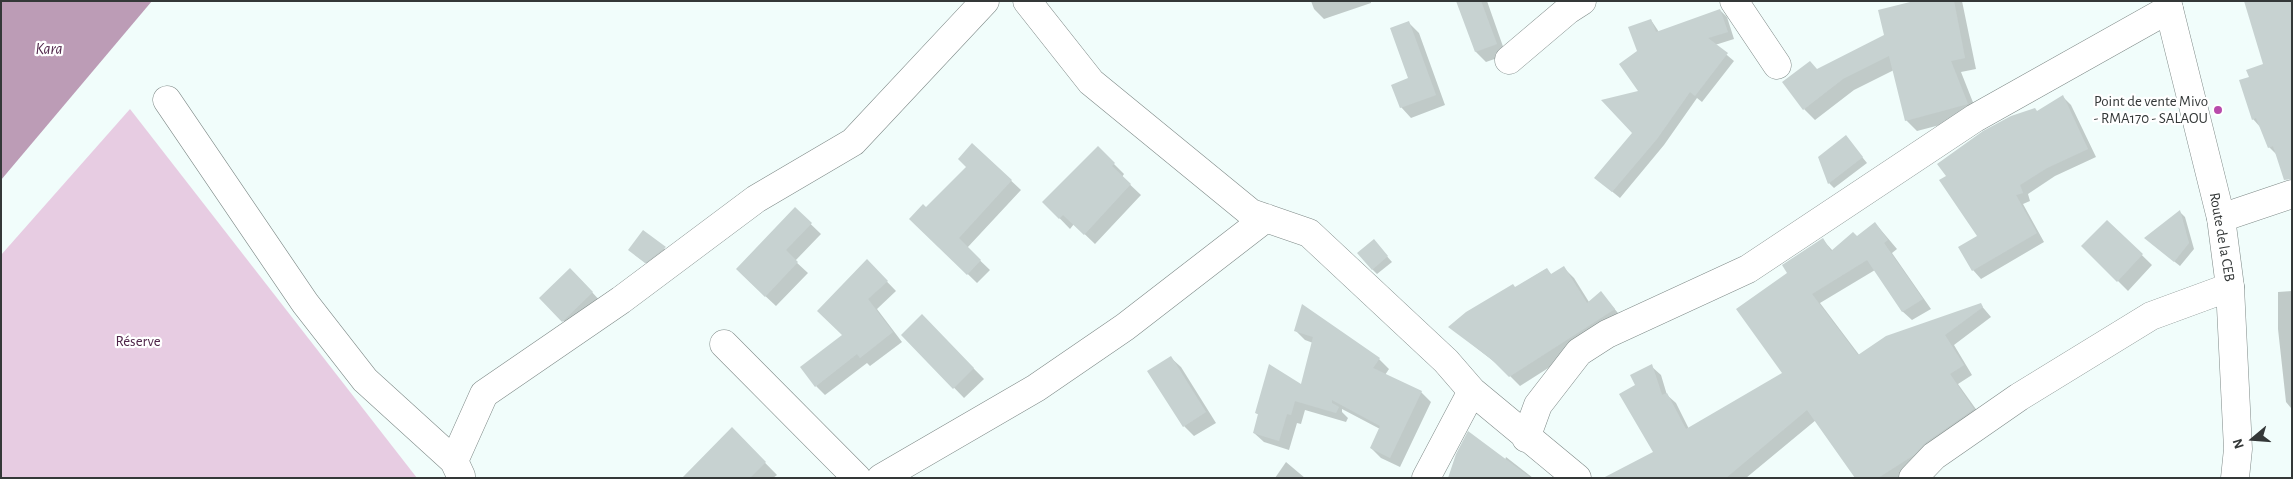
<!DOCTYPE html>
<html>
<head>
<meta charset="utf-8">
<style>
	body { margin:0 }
	#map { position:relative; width:2293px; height:479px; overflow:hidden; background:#f1fdfb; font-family:"Alegreya Sans",sans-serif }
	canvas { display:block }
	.frame { position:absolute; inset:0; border:2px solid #343838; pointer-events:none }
	.north { position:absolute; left:2228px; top:414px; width:50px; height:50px; -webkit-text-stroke:4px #fff; paint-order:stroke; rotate:252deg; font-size:14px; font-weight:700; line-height:20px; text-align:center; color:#343838 }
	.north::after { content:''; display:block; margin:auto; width:18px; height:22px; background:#343838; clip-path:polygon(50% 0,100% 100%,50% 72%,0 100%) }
</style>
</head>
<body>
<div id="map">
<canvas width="2293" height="479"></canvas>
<div class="frame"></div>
<div class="north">N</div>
</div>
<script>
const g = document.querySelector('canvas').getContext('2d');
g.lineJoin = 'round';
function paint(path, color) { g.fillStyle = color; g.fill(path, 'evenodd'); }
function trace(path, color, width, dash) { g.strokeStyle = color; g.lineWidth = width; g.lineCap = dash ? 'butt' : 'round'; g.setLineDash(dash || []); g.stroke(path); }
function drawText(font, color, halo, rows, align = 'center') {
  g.font = font + ' "Alegreya Sans",sans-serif'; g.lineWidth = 4.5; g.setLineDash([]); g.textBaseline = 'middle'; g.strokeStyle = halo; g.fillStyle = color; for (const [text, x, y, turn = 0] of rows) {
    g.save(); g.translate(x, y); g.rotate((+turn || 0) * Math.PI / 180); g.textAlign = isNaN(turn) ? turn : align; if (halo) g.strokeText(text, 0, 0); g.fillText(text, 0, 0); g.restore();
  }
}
const green = new Path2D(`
	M130,109L417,478H1V255Z`);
const water = new Path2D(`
	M1,1H152L1,180Z`);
const shadow = new Path2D(`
	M1311,1H1371V3L1324,19L1314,9Z
	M1457,1H1487L1506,55L1486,62L1476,52Z
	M1920,1H1962L1976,69L1961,72L1978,115L1917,131L1906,120L1894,70L1854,90L1815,120L1804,109L1818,70L1886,36Z
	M2292,1L2277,155L2269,147L2261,128L2253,119L2250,78L2265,65Z
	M1720,10L1727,17L1734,39L1715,45L1734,61L1702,102L1697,98L1664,145L1620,198L1603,184L1634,133L1641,92L1638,52L1651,20L1659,32Z
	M1409,23L1419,33L1445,105L1411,118L1401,107L1409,79Z
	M2063,97L2071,105L2096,157L2055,176L2028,194L2030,201L2023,204L2044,242L1981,279L1973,270L1979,237L2038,112Z
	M1846,137L1867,163L1834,188L1829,183L1819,157Z
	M973,145L1021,190L967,248L990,270L977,283L911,219L926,209L968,167Z
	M1098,148L1124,174L1122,177L1141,195L1095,244L1074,224L1070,229L1044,202Z
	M795,209L821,234L795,261L808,273L776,306L748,280Z
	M2180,212L2185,217L2194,249L2180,266L2151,243Z
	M2107,221L2152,265L2128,291L2083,246Z
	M1875,223L1897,249L1892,253L1931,309L1912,320L1902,311L1875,270L1820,303L1860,356L1980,304L1991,317L1954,345L1972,375L1958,384L1983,419L1901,478H1857L1816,420L1746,478H1642L1655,452L1636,386L1651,366L1661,375L1667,395L1676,403L1689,429L1784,374L1789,273L1823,240L1833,251L1857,237Z
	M643,231L670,253L651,267L635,255Z
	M1378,246L1392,262L1377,274L1372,269Z
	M867,261L896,291L877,309L902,342L870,366L867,363L825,395L816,386L843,335Z
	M1564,268L1574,278L1589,302L1601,293L1624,320L1520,386L1502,368L1450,327L1546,269L1552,275Z
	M580,279L602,303L573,331L541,298Z
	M2292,291V408H2291L2286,402L2278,329V292Z
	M1303,306L1379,359L1389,369L1385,375L1421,392L1431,402L1400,467L1381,458L1371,448L1380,429L1342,409V412L1348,418L1346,422L1305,410L1301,424L1297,423L1289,450L1264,442L1254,433L1259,415L1256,413L1302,386L1313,343L1305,340L1295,330Z
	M922,316L984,379L964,398L903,335Z
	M1170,357L1181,367L1216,423L1194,436L1184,426Z
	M732,429L777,475L773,478H683Z
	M1506,457L1533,478H1449L1505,460Z
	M1286,462L1305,478H1275Z`);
const building = new Path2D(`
	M1456,1H1481L1497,44L1475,52Z
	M1914,1H1954L1965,58L1951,61L1968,104L1905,121L1889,56L1843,79L1803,110L1782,82L1810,61L1817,69L1884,35L1878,10Z
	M2244,1H2292V179L2284,180L2273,146L2268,148L2256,118L2252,120L2239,80L2249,77L2246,70L2263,64Z
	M1720,9L1728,32L1708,38L1728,53L1695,96L1690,92L1657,139L1612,192L1594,178L1632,133L1601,100L1638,91L1619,64L1637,51L1628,27L1651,19L1656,32Z
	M1409,21L1436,95L1400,108L1391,85L1408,78L1390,28Z
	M2063,95L2088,149L2047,168L2020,185L2023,193L2016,195L2037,233L1972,271L1958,247L1977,236L1939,180L1946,176L1937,164L1983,131L2011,116L2035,108L2037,111Z
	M1846,135L1863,157L1828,184L1818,157Z
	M972,143L1012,180L959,238L981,260L967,275L909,219L923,204L926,207L966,167L958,159Z
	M1098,146L1115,163L1112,166L1131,184L1084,235L1063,215L1059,219L1042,202Z
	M795,207L812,223L786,250L798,262L765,297L736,269Z
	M2180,210L2189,243L2174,262L2144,238Z
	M2107,220L2143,254L2117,282L2081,246Z
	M1875,222L1888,240L1884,243L1923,299L1902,312L1867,260L1812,294L1858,355L1886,336L1981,303L1983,307L1945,335L1964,365L1950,374L1974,409L1925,443L1914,455L1878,478H1855L1807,410L1726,478H1603L1653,452L1619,394L1635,385L1630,375L1652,364L1662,395L1667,393L1686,429L1782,373L1736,309L1787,273L1782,265L1823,238L1831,251L1853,232L1857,236Z
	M643,230L666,247L645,263L628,250Z
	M1374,239L1388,256L1372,270L1357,253Z
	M867,259L888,281L868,299L893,332L860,358L857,354L815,387L800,367L842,335L817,311Z
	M1564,266L1587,303L1601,291L1615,309L1509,377L1491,359L1448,327L1466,312L1513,284L1515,287L1547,268L1551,274Z
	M570,268L593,292L562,322L539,298Z
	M1302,304L1380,358L1373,368L1422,391L1390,458L1370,448L1380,426L1332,400V403L1339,407L1336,413L1295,401L1291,415L1287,414L1279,441L1253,433L1258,414L1255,413L1269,364L1301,384L1313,337L1294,331Z
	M922,314L974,368L953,389L901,335Z
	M1171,356L1206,412L1183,427L1147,371Z
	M732,427L766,462L750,478H682Z
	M1468,431L1531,478H1448L1456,454Z`);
const minor = new Path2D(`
	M1027,1L1091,82L1251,213L1309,233L1446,361L1472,391L1577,478
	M1734,1L1777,65
	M1509,60L1568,10L1582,1
	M167,100L305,303L365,380L454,461L461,476
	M2221,218L2292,194
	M724,344L857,478
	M1526,438L1538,405L1579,352L1607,334L1748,269L1975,118L2169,9
	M454,461L484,394L621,300L756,199L853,142L985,1
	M881,478L1036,388L1125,327L1266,218
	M1426,478L1472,391
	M1913,478L1934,456L2019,397L2151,316L2230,287`);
const major = new Path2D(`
	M2167,1L2221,218L2230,287L2238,449L2235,478`);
const markers = [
	[2218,110,5,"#b84bab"]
];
const poiNames = [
	["Point de vente Mivo",2208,101],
	["- RMA170 - SALAOU",2208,118]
];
const streetNames = [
	["Route de la CEB",2222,237,80]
];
const parkNames = [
	["Réserve",138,341]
];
const waterNames = [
	["Kara",49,49]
];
paint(green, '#e7cce2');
paint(water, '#bc9cb6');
paint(shadow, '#0003');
paint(building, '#c7d2d1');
trace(minor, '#7e8987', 29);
trace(major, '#7e8987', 29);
trace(minor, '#fff', 28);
trace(major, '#fff', 28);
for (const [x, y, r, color] of markers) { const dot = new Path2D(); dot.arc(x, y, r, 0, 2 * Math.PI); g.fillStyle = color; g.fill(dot); trace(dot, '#fff', 2); }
drawText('15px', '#343838', '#fff', poiNames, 'right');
drawText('15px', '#343838', '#fff', streetNames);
drawText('15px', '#4f2549', '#fff', parkNames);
drawText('italic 16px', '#52294c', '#fff', waterNames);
</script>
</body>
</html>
